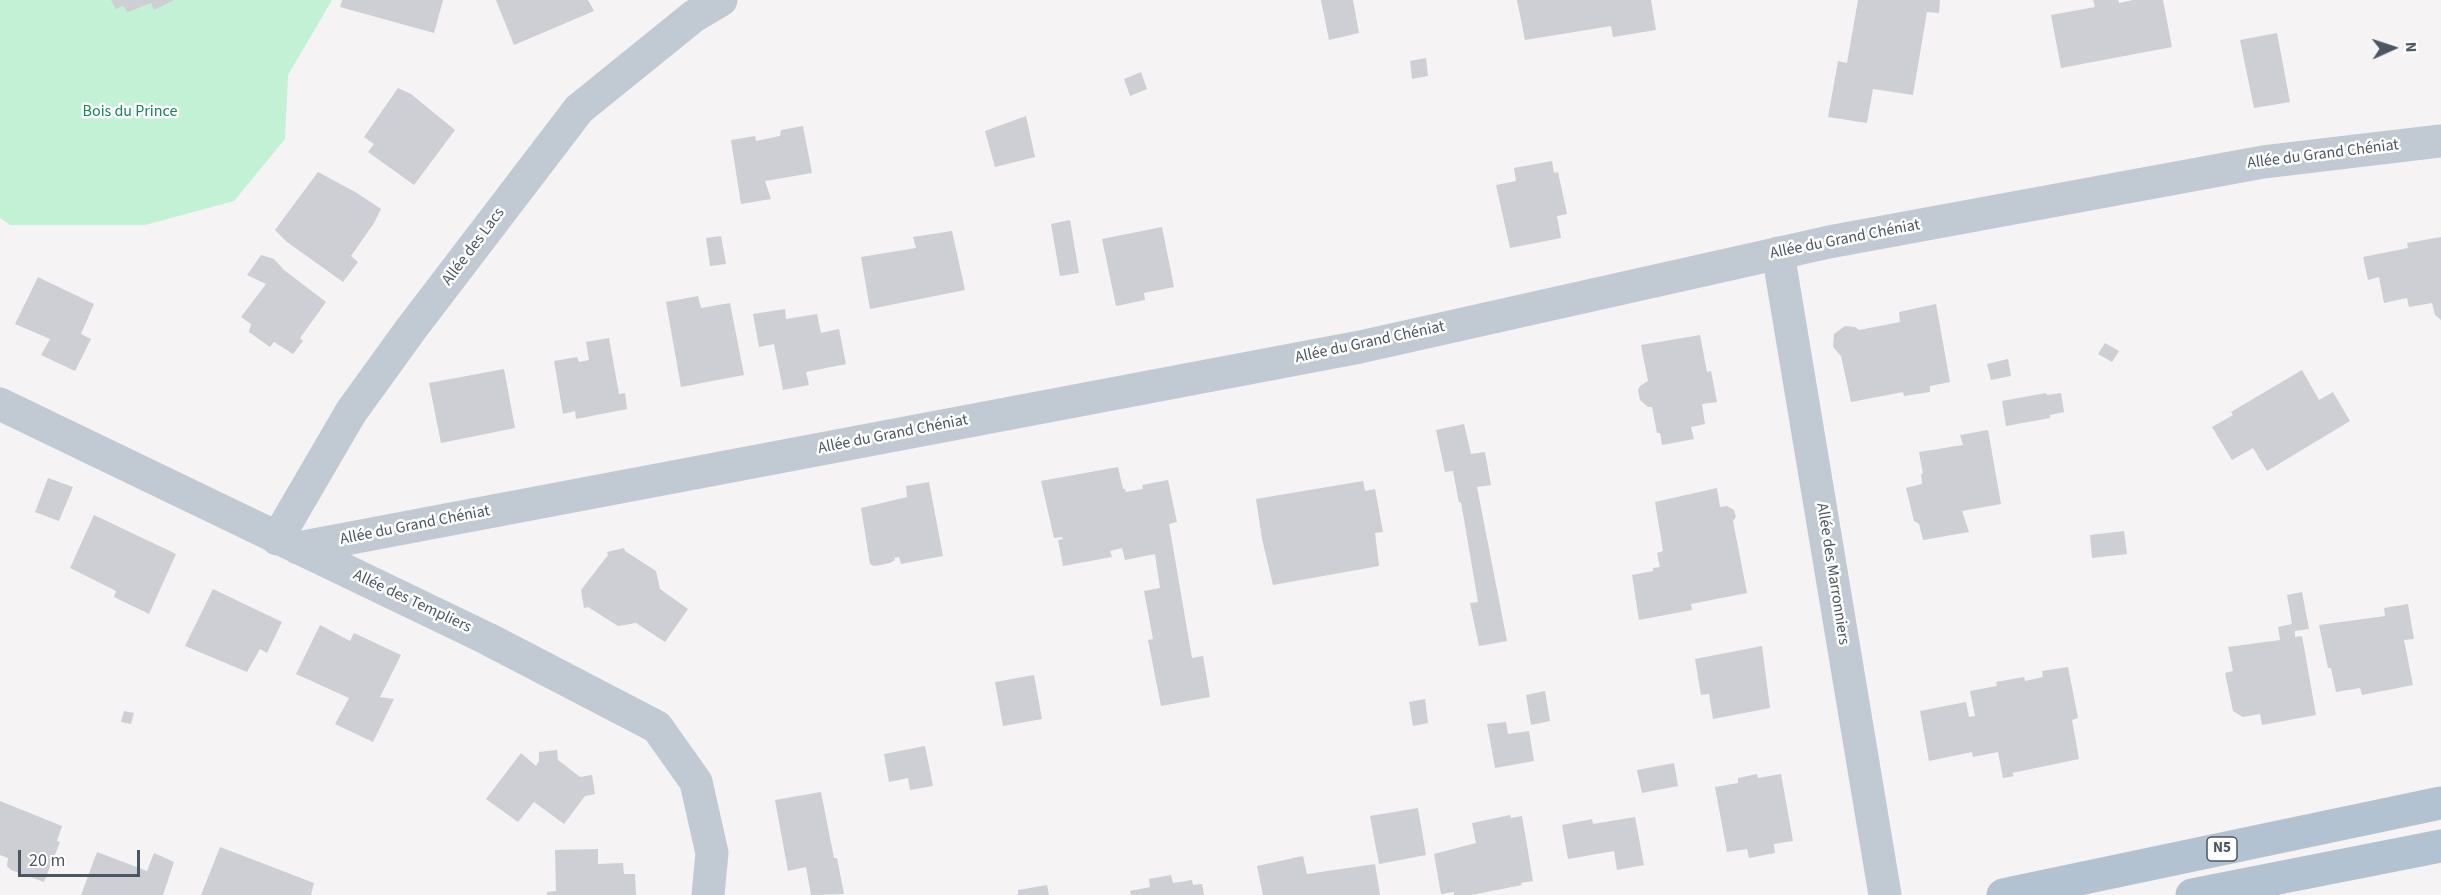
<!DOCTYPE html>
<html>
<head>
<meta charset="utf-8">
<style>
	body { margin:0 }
	#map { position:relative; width:2441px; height:895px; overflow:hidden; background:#f5f3f3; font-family:"Source Sans 3",sans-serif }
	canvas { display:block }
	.north { position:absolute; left:2363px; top:18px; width:60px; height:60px; -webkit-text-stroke:4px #fff; paint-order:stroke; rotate:87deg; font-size:16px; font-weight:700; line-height:24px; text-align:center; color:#4a5661 }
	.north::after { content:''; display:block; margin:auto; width:21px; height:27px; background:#4a5661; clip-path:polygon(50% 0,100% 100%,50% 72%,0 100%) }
	.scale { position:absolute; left:18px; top:850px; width:122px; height:27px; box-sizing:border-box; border:3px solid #4a5661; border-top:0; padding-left:8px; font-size:18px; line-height:21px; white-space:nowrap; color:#4a5661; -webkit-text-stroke:4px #fff; paint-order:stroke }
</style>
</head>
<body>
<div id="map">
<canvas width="2441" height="895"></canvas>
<div class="north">N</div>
<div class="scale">20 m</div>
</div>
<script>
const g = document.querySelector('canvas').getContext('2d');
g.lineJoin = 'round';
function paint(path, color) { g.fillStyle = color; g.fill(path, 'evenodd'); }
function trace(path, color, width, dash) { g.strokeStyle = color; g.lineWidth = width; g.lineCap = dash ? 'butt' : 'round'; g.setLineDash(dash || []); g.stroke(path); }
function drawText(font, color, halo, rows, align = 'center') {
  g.font = font + ' "Source Sans 3",sans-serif'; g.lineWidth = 5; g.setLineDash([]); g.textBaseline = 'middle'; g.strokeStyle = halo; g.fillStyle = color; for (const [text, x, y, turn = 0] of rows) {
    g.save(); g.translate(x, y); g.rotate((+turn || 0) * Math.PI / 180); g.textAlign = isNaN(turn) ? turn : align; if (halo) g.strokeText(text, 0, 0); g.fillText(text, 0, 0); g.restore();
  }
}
const green = new Path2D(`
	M0,0H332L288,75L285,139L234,201L145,225H10L0,218Z`);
const building = new Path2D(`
	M111,0H174L154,10L151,3L128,12L123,6L116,9Z
	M342,0H443L434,33L340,7Z
	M496,0H588L594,11L514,45Z
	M1321,0H1353L1359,33L1329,40Z
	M1517,0H1651L1656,30L1613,37L1611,26L1525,40Z
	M1858,0H1940L1939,13L1927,12L1913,95L1873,89L1867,123L1828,117L1838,61L1847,63Z
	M2093,0H2118L2119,3L2133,0H2163L2172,47L2061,68L2051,15L2095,7Z
	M2277,33L2290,102L2254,108L2240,40Z
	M1426,58L1428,76L1412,79L1410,61Z
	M1141,72L1147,89L1130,96L1124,79Z
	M398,88L411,94L455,130L414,185L368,152L374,144L364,137Z
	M1026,116L1035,157L995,167L985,131Z
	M803,126L812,173L765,181L771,199L741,204L731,140L755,136L756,141L780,136L781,130Z
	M1552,161L1554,173L1558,172L1567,214L1557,216L1561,238L1510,248L1496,185L1516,181L1514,168Z
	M318,172L357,193L381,209L374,223L351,256L358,262L343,282L287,242L275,230Z
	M1070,220L1079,273L1060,276L1051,224Z
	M1162,227L1174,287L1144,293L1145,300L1116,306L1102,239Z
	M952,231L965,290L870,309L861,257L916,248L913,237Z
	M721,236L726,264L710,266L706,238Z
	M2441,237V320L2435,315L2432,303L2409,307L2407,298L2384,303L2379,277L2368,280L2363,257L2408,248L2407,243Z
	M261,255L274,259L284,270L326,302L300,338L303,341L293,354L274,342L270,347L249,332L251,324L241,317L266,284L247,275Z
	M38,277L94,304L81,334L91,339L75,371L41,355L50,339L15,324Z
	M698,296L701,308L730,303L744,375L681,387L666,302Z
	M1936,304L1950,382L1930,386V392L1904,396L1903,392L1851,402L1841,356L1833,347L1834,334L1845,326L1855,327L1859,330L1900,322L1899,312Z
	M785,309L786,319L817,314L821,333L839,329L846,364L806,372L809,385L783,390L774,344L759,347L753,314Z
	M1700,335L1707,372L1711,371L1717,402L1702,404L1705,424L1691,427L1694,439L1662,445L1660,433H1657L1652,407H1648L1640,400L1638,390L1640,386L1648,381L1641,345Z
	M609,338L619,394L625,393L627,409L576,419L575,411L563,414L554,361L577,357L579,362L589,360L586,342Z
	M2105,343L2119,351L2112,362L2098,354Z
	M2008,359L2011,376L1991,380L1987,364Z
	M504,369L515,428L441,443L429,383Z
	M2302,370L2319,400L2333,392L2350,421L2267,471L2253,448L2232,460L2212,427L2233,415L2231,412Z
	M2046,393L2047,395L2061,393L2064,412L2050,415V418L2006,426L2002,401Z
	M1464,424L1471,454L1485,452L1491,485L1477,487L1507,641L1479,646L1470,603L1478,602L1461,502L1459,503L1453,471L1445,472L1436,430Z
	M1988,430L2001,504L1962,511L1969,532L1923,540L1919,524L1914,521L1906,488L1922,484L1921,474H1923L1919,452L1963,445L1960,435Z
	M1118,467L1123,489H1125L1126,492L1143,489L1142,485L1168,480L1177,522L1169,524L1192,658L1203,656L1210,697L1161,706L1148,640L1153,639L1144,591L1160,588L1155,554L1125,560L1122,548L1110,551L1112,557L1063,566L1058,540L1063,539L1062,537L1054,538L1041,481Z
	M48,478L73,487L59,521L35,512Z
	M1363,481L1365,491L1375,489L1383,532L1375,533L1379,566L1273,585L1262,539L1256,499Z
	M929,482L943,556L901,564L899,557L894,558L895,560L890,563L881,565L874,566L870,564L861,508L907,497L906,486Z
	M1717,488L1720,507L1727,506L1734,510L1736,517L1733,521L1747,593L1691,604L1692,610L1639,620L1632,575L1653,571V568L1660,567L1657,553L1663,551L1655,502Z
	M94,515L176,554L149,614L114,597L116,591L70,568Z
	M2124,531L2127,554L2092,558L2090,535Z
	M624,548L625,551L656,571L660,589L688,609L665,642L636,623L618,626L588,607L584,608L581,590L608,555L607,552Z
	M213,589L282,622L267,653L260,649L247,672L185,646Z
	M2302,592L2309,629L2295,631V637L2302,636L2316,715L2262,725L2260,714L2243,717L2233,711L2225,673L2233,671L2228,647L2280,640L2278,627L2292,624L2287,595Z
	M2408,604L2414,639L2404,640L2413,685L2362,695L2360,688L2336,692L2331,668H2328L2319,625L2385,616L2384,608Z
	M320,625L350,641L354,633L401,655L380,697L394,699L373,742L335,724L349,698L296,674Z
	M1762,646L1770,708L1713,719L1709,694L1701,695L1695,659Z
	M2068,667L2078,718L2072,720L2079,759L2012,773L2014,776L2003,778L1998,752L1973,757L1972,752L1929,761L1920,711L1966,702L1969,717L1975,716L1970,691L1997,686L1996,682L2024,677L2025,681L2043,677L2042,671Z
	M1034,675L1042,719L1003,726L995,682Z
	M1545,691L1550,721L1531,725L1526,695Z
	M1425,699L1428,723L1413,726L1409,702Z
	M124,711L134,713L131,724L121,722Z
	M1506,722L1508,734L1529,731L1534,761L1495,768L1487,724Z
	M925,746L933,786L910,790L908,778L889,782L884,754Z
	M557,750L558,760L580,777L592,775L595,794L585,796L564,824L534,802L518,822L486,799L521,753L536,766L539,761V752Z
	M1674,763L1678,786L1642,793L1637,770Z
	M1757,774L1758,778L1781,774L1793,841L1774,844L1775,853L1749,858L1747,849L1727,852L1715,787L1738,783V778Z
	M821,792L834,858H837L844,894L811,895L806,867L788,871L775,800Z
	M0,801L62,826L57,841L60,842L44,882L11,870L7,866L8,858L0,855Z
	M1418,808L1426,855L1379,864L1370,816Z
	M1510,815L1511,818L1522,816L1533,881L1521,883L1522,885L1471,895H1454V892L1441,894L1434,854L1476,843L1472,823Z
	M1635,817L1644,865L1617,870L1614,851L1568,859L1562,825L1592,819L1593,824Z
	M220,847L314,883L311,895H201Z
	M598,849V864L623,863L624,874H635L636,895H547V892L556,891L555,850Z
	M97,852L147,871L154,853L174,862L163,895H81Z
	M1303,856L1307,874L1375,864L1380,895H1263L1257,866Z
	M1171,875L1173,883L1192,880L1193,885L1202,884L1204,895H1131L1130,891L1150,887L1149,879Z
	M1047,885L1049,895H1018V890Z`);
const minor = new Path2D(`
	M1778,253L1885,895
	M0,404L488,639L657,727L696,782L712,853L708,895
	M277,539L351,412L411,329L579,109L694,16L721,0
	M298,548L1360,347L1829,242L2263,162L2441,141`);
const primary = new Path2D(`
	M2003,895L2441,803
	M2192,895L2441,846`);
const shields = [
	[2222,849,30]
];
const shieldNames = [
	["N5",2222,849]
];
const parkNames = [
	["Bois du Prince",130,112]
];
const streetNames = [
	["Allée du Grand Chéniat",2323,155,-7],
	["Allée du Grand Chéniat",1845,240,-11],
	["Allée des Lacs",474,247,-53],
	["Allée du Grand Chéniat",1370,343,-12],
	["Allée du Grand Chéniat",893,435,-11],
	["Allée du Grand Chéniat",415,526,-11],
	["Allée des Marronniers",1832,574,81],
	["Allée des Templiers",412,602,25]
];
paint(green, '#c3f1d5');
paint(building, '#cdcfd5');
trace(minor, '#c1cad2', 33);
trace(primary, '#b3c2d1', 33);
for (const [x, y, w] of shields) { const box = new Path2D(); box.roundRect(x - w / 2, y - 12, w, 24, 4.5); g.fillStyle = '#fff'; g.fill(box); trace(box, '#4a5661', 1.5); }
drawText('bold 15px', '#4a5661', null, shieldNames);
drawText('16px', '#17864f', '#fff', parkNames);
drawText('16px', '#4a5661', '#fff', streetNames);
</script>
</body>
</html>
